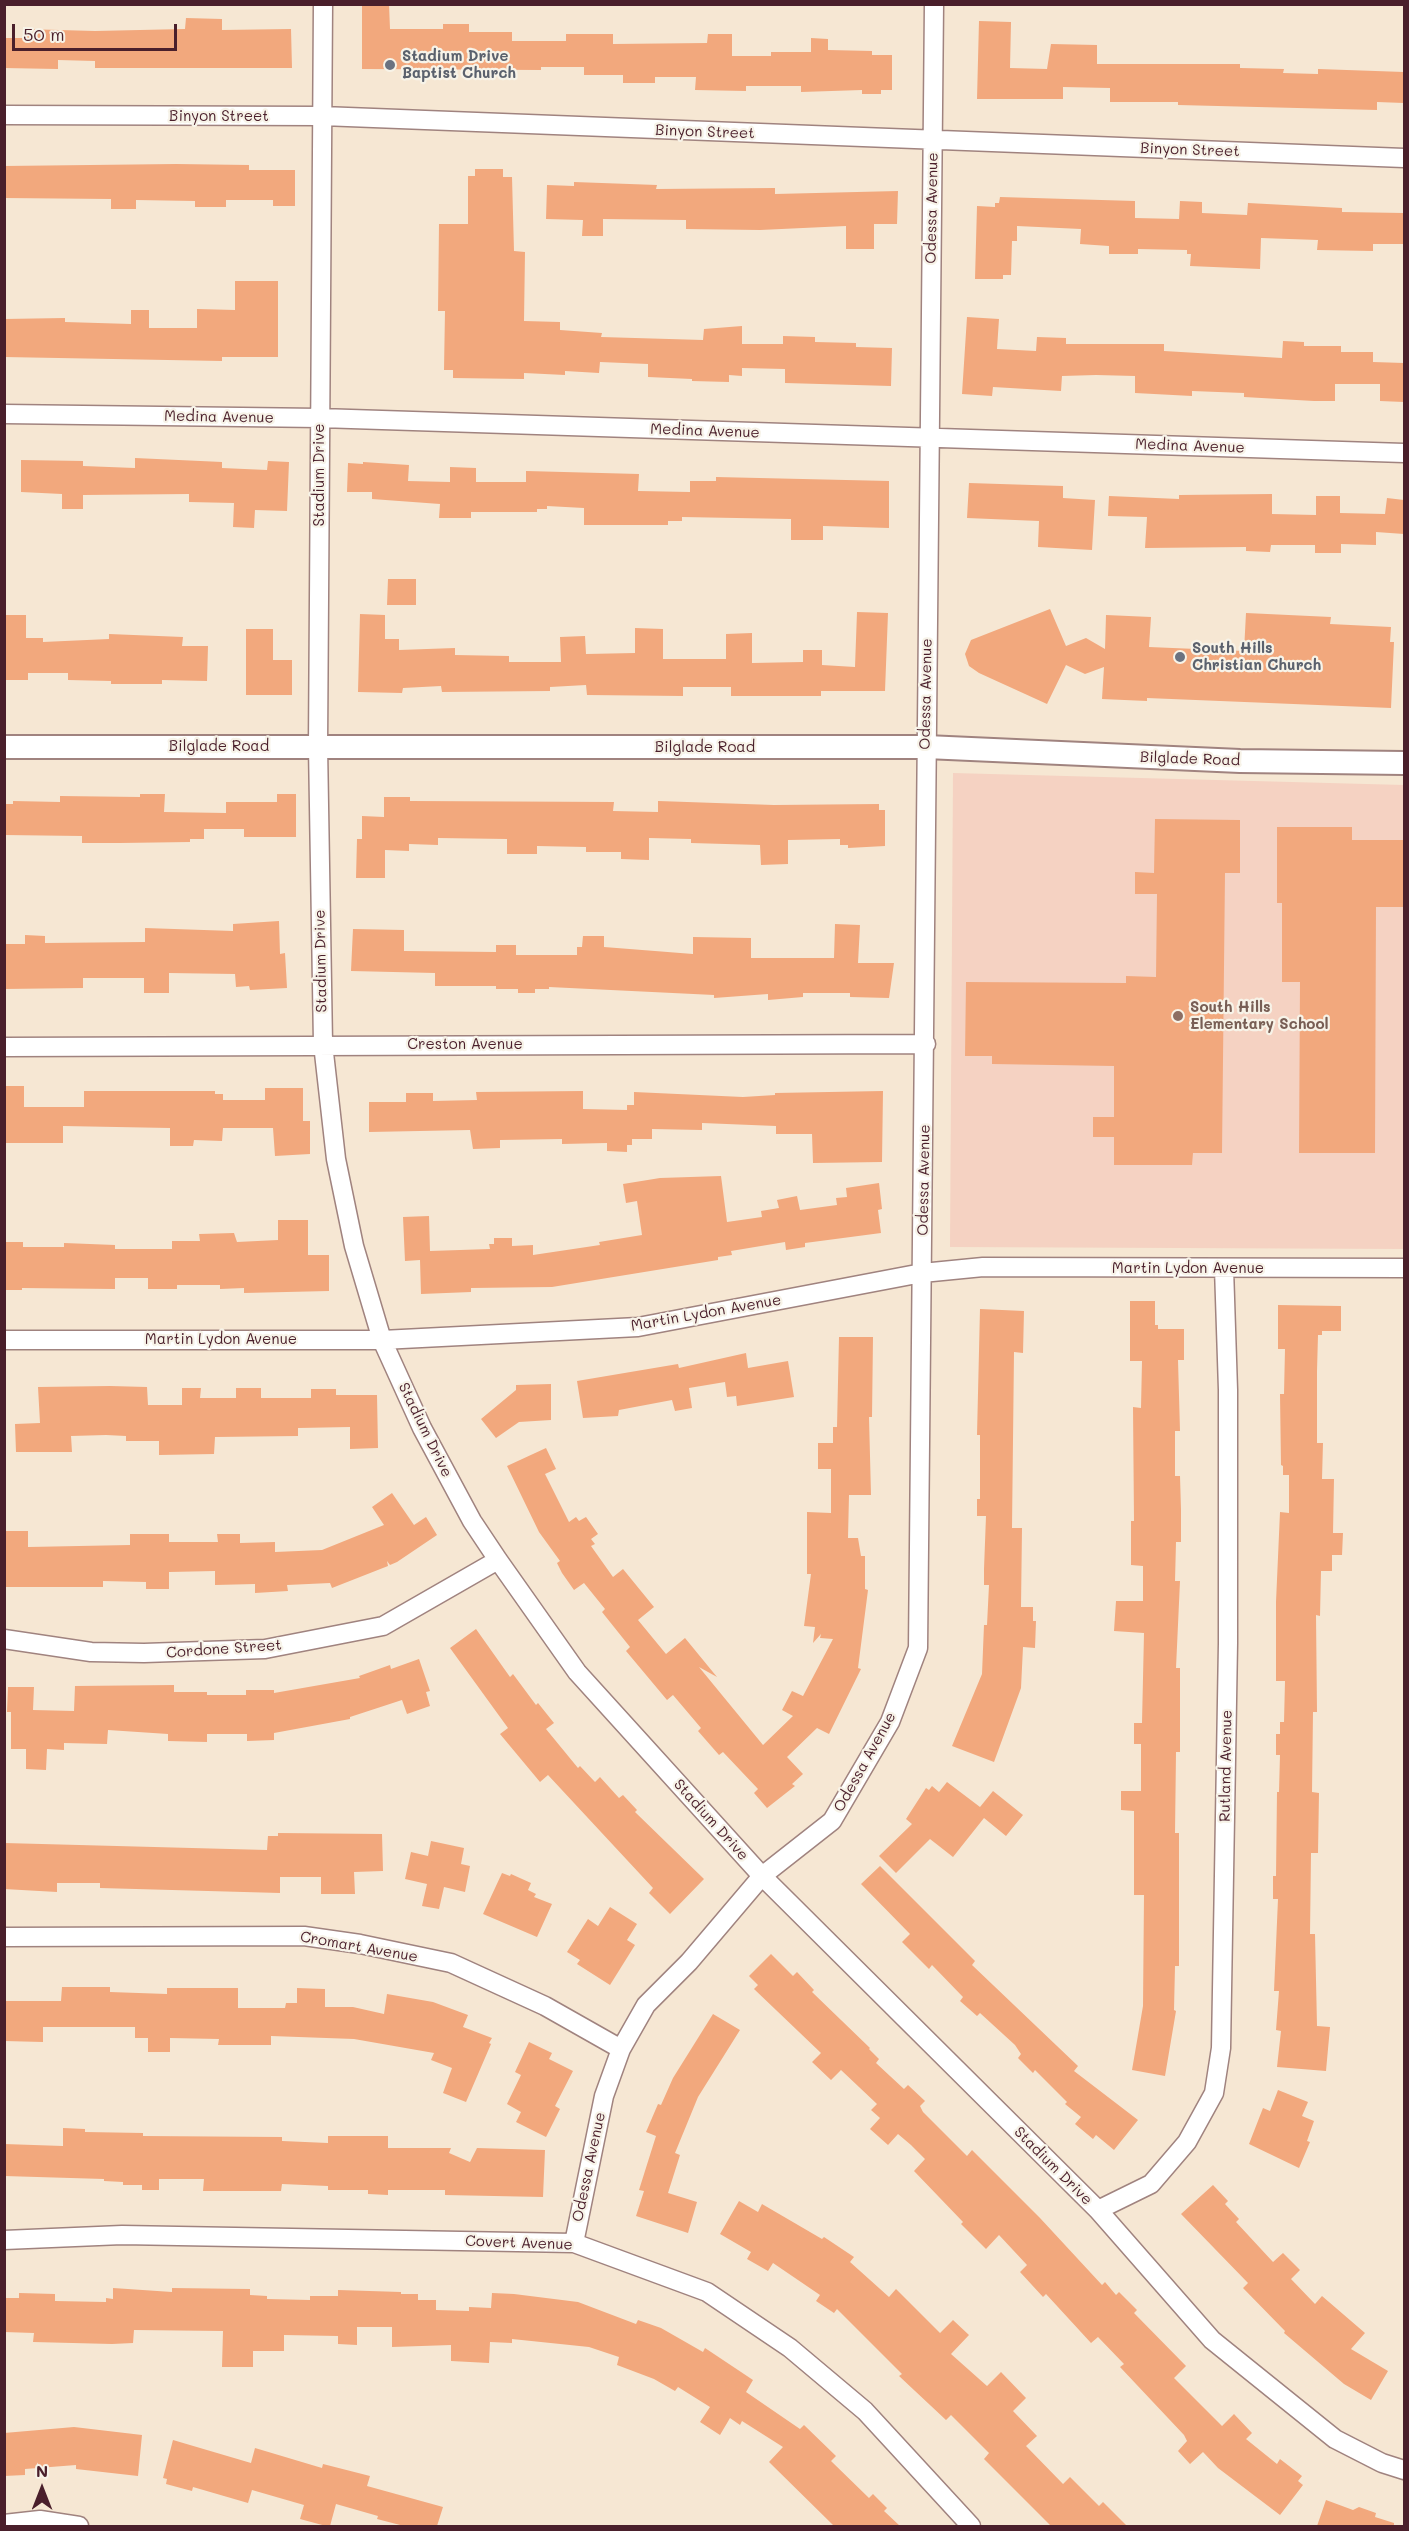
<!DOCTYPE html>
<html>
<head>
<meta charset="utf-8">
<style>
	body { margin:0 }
	#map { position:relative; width:1409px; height:2531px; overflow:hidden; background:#f6e7d3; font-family:Mali,sans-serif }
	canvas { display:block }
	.frame { position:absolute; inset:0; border:6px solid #4a1f2b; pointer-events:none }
	.north { position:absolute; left:12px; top:2459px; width:60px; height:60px; -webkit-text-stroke:4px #f7f3e8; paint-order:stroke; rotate:0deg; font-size:16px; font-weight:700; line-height:24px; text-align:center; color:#4a1f2b }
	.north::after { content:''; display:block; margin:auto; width:21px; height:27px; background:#4a1f2b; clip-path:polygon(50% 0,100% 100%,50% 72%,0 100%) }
	.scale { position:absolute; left:12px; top:24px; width:165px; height:27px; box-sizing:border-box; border:3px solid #4a1f2b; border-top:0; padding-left:8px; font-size:18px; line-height:21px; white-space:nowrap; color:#4a1f2b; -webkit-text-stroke:4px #f7f3e8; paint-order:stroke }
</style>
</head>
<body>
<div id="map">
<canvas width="1409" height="2531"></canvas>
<div class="frame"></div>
<div class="north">N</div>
<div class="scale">50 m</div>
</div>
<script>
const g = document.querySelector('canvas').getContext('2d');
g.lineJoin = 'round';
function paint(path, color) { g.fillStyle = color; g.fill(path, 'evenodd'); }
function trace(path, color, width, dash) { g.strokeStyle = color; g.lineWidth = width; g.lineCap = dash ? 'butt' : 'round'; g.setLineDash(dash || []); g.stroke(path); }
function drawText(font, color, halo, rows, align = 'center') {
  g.font = font + ' Mali,sans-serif'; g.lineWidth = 4.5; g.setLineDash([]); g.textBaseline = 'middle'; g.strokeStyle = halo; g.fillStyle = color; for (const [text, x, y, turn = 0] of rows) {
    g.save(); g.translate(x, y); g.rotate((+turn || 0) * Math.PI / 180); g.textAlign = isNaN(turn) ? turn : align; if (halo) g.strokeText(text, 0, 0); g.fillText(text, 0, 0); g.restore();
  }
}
const built = new Path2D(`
	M953,773L1404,785V1249L950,1247Z`);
const building = new Path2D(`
	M362,4H389L390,29H443V24H469V32H512V41H566V34H613V44L707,43L708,34H732V56H771V52H811V38L828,39V50L872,51V55H892V90H881V94H862V90L801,92V86H746V91L695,90L696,77H655V83H623V75H584V67H541V70L362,69Z
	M186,18L222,19V30L291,29L292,68H95V61L58,60V69L4,68V38H23V29L95,31L185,29Z
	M979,21L1011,22L1010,68L1047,69L1051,44L1097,45V64H1240V68L1284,69L1283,73L1318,74V69L1404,72V103L1377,102V110L1178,105V102H1110V88L1063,87V99H977Z
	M176,164L249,165V170H295V206H273V200H226V207H195V201L136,200V209H111V199L4,198V166Z
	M475,169H503V177H512L514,251L525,252L524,321L560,322V330L602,333L601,337L703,340L704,329L742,326V344H783V336L815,337V342L856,343V347L892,348L891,386L785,383V369L742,368V376L729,375V382L692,381V379L648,377V364L600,362L599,373L565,371V375L524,373V379L453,378V370H444L445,311H438L439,224H468V176H475Z
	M574,182L657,185L656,189L775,188V194L898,191L897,224H874V249H846V226L760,230L686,229V220L603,219V236H582L583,220L546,219L547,185L574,186Z
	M1000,197L1135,201V218L1179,219L1180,201L1202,202V213L1247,215L1248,203L1342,208V212L1404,213V244H1373V251L1317,250L1318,240L1261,238L1260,269L1190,266L1191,254H1187V250L1138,249V254H1109V246L1080,244L1081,229L1017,226V241H1012L1011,275H1003V279H975L977,206L995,207V203H999Z
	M235,281H278V357H222V361L4,357V319L65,318V322L131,324V310H149V328H197V309L235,310Z
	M967,317L999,319L997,349L1036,351L1037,337L1066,338V344H1164V351L1282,358L1283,341L1304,342V346H1341V352H1373V362L1404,363V402L1380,401V384H1335V401H1314L1244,397V393L1192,391V396L1135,393V376L1096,375L1062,376L1061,391L993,387L992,396L962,394Z
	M135,458L222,462V468L267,470L268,461L289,462L287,511L255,510L254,528L233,527L234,503L189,502V494L83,495V509H62V494L21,492V460L83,461V466L135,468Z
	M363,462L409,465L408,481L450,482V467L476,468V482H526V471L639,474L638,491L690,492V481H716V477L889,481V528L823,526V540H791V519L682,517V521H668V525H584V508L547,506V509H537V512H471V518H439L440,504L372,499V492H347L348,463L363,464Z
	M969,483L1063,486V498L1095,500L1092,550L1038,547L1039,521L967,518Z
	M1272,494V514L1316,515V496H1340V513L1385,514L1387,498L1404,500V534L1376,532V545L1341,544V553H1315V545H1271L1270,552L1246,551V547L1145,548L1147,517L1108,516L1109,496L1179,499V495Z
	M388,579H416V605H387Z
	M1050,609L1066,646L1086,638L1105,649L1106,615L1151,617L1149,647L1244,651L1246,613L1331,617L1330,624L1391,627L1390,642H1394L1391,708L1147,698V701L1102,699L1104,667L1085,674L1066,665L1047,704L979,673L969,666L965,654L971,640Z
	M857,612L888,613L885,691H821V696H731V687H683V696L587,695L586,685L550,687V691L442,692L441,686L403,688L402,693L358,692L360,614L385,615V639H399V650L455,648V655L509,656V662H561L560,637L585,636L586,654L635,653V628L663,629V659H726V634L752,633V663L803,662V650H822V665L855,667Z
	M4,615H26V638H43V642L109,639V634L183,637L182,646H208L207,681L162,680V684H111V681L68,680V673H28V680H4Z
	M246,629H273V660H292V695H246Z
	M140,794H165L164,812L226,813V802H277V794H296V837H244V829H204V839H190V842L120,843H82V836L4,835V804H13V801L60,802V796L140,797Z
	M384,797H410V801L614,802L613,811L658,812V801L774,805L879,804V810H885V846L848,848V845H840V839L788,840V864L761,865L760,845L691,843V839L649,838V860L621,859V852H586V847L537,846V854H507V839L438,838V845L409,844V851L385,850V878H356L357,839H362V816L384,817Z
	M1155,819L1240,820V873H1225L1222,1153H1193L1192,1165H1114V1137H1093V1117H1114V1066L992,1064V1056H965L966,982L1126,983V976L1156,977L1157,894H1135V872L1154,873Z
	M1277,827H1352V840H1404V907H1376L1375,1153H1299L1300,982H1282V903H1277Z
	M279,921L280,954L285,953L287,988L250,990L249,986L236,987L235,974L169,973V993H144V978H83V988L4,989V944H25V935L45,936V943L145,942V928L233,931V924Z
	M835,924L860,925L858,963H894L889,998L850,997V993H803V997L768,1000V994L714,998V995L549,987V989H535V993H518V989H496V986H435V973L351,971L353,929L404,930V951L496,952V945H516V955H577V947H582L583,936H604V947L693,954V937L751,938V958H834Z
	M4,1086H24V1107H84V1091H215V1094H223V1100H265V1088H303V1121H310V1154L275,1156L273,1128H223L222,1141L194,1140L193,1146H170V1128L63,1126V1143H4Z
	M583,1091V1109L627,1110V1105H634V1092L743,1097L775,1095V1093L883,1091L882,1162L813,1163L812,1134H776V1126L702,1123V1130L652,1129V1139H632V1145H627V1152L607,1151V1143L562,1144V1139L500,1140V1148L473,1149L470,1130L369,1132V1102H406V1093H433V1101L477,1100L476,1092Z
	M721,1176L727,1222L762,1217L761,1211L779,1208L777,1200L797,1196L800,1210L837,1205L836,1198L847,1197L846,1188L879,1183L882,1209L878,1210L881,1233L805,1243V1247L786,1250L785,1242L731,1251L732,1255L718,1257V1260L552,1287L471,1288V1292L421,1294L420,1260L405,1261L403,1217L429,1216L430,1251L490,1249L489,1244H494V1238H512V1246L533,1245V1255L600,1245L599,1242L642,1235L637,1201L626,1203L623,1184L660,1178Z
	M278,1220H308V1255H329V1291L244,1293V1288L220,1289V1285H177V1289H148V1278H115V1289L22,1288V1290H4V1242H23V1247H64V1243L115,1245V1249H172V1241H200L199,1234L234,1233L237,1242L278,1240Z
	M1130,1301H1155V1325H1158V1329H1184V1360H1178L1180,1431H1175V1476H1180L1181,1510V1542H1176L1175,1581H1180L1176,1668H1180V1752H1176L1175,1833H1179V1966H1175L1174,2010L1176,2011L1165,2076L1132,2070L1143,2006L1144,1895H1134V1811L1121,1810V1791H1141V1744H1134V1723H1142L1144,1633L1114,1631L1116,1601H1143V1566L1131,1565V1521H1134L1133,1407L1141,1408L1142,1361H1130Z
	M1278,1305L1341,1306V1331H1322V1335H1318L1317,1371V1443H1323L1322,1479H1334L1333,1533H1343L1342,1555H1332V1571H1321L1320,1616L1316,1615L1317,1712H1313L1312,1792L1319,1793L1318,1853H1311L1310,1934H1315L1317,2026L1330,2027L1326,2071L1277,2067L1281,2031L1276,2030L1279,1991H1274L1278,1899H1273V1876H1276L1277,1792H1279L1280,1755H1276V1734H1280V1722H1284L1285,1681H1276V1602L1280,1512L1289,1513V1475H1283V1466L1281,1465L1280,1394H1284L1285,1349H1278Z
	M980,1309L1024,1311L1023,1353L1014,1352L1012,1528H1022L1021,1607H1033V1621H1036L1035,1648L1023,1647L1021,1688L994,1762L952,1746L982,1674L984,1625H987L989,1585H984V1569L986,1516H977V1499H980V1435H977Z
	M839,1337H873L872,1417H869L871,1495H849L848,1538H858L861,1556H865V1589L868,1590L858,1668L861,1669L829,1734L817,1728L787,1757L803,1774L792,1784L795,1786L767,1808L754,1793L758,1789L723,1752L719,1755L698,1731L701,1728L673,1695L667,1700L626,1651L630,1647L602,1612L605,1609L584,1583L574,1590L562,1573L557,1563L560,1561L539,1532L507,1466L546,1448L556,1469L545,1474L569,1522L576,1517L579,1521L586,1517L598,1534L591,1539L595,1544L591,1546L613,1577L623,1569L654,1607L638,1620L666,1654L685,1638L717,1677L699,1667L763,1745L793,1716L782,1710L792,1691L803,1696L833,1639L820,1638L821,1634L813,1643L815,1627L804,1626L811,1574H807V1512L831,1513V1469H818V1443H833V1427H837Z
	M746,1353L748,1368L788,1361L794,1397L737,1406L736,1396L727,1397L725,1382L689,1388L692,1408L675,1411L672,1400L619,1410L618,1416L583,1418L577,1381L678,1364L679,1368Z
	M551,1384V1420L519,1422L496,1438L481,1419L516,1390V1385Z
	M110,1386L147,1387L148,1405H182V1388H201L200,1398H236V1388H261V1398H311V1389H336V1395H377L378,1448L350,1449V1427L298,1428V1436L215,1437L214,1454L159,1455V1441H126V1436L106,1435L71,1436L72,1452H16L15,1424L40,1423L38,1387Z
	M392,1493L414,1525L426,1517L437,1535L397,1562L390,1565L387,1561L388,1566L332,1588L330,1583L287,1585L288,1591L255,1593V1584L215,1585V1571L169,1572V1589H146V1582L103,1581V1587H4V1531H28V1547L130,1545V1534H169V1542H218L217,1534H240V1543L275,1542V1552L322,1550L384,1525L372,1507Z
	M476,1629L510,1677L513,1674L536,1705L538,1703L554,1723L546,1729L578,1768L580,1766L595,1782L600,1777L619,1798L623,1795L637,1810L635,1812L704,1879L670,1914L649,1893L653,1888L548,1775L540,1782L500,1734L508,1728L450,1648Z
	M419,1659L430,1691L426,1692L430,1706L407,1714L402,1700L350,1717V1719L274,1733V1740L247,1741V1734H207V1742L168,1741V1734L108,1730L107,1744L64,1743V1750L47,1749L46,1770L26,1769V1749H11V1712H7L8,1687H34L33,1710L74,1711L75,1686L174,1685V1692H207V1695H246V1690H274V1693L360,1678L359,1676L390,1665L391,1669Z
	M947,1782L980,1807L993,1791L1023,1815L1006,1836L984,1818L953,1857L930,1839L896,1873L879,1856L912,1824L906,1819L926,1788L929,1790L932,1786L939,1792Z
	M278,1833L382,1834L383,1871L354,1872L355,1894H321V1877H280V1893L100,1888V1883H57V1892L4,1889V1843L267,1850L268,1836H278Z
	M431,1841L464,1848L461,1864L470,1866L465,1892L444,1887L439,1909L422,1906L427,1884L405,1879L411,1852L428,1856Z
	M880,1866L975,1961L972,1965L1078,2066L1074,2071L1138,2120L1114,2150L1096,2135L1093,2139L1075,2124L1081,2117L1065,2104L1067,2102L1035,2070L1033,2073L1018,2058L1021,2054L1015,2045L980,2013L977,2016L960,2001L963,1997L932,1965L929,1969L902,1942L910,1934L861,1884Z
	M502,1873L510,1876L511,1874L531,1883L528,1890L536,1894L534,1897L552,1904L537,1937L483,1914Z
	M610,1907L637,1924L627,1940L635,1945L610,1985L577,1964L580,1960L567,1952L588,1919L598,1926Z
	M771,1954L793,1976L797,1972L814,1990L812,1992L870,2048L869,2049L879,2059L876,2063L904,2089L908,2085L925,2101L920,2106L923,2112L967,2156L972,2150L1040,2218L1102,2285L1105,2282L1116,2295L1119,2292L1137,2310L1134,2313L1186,2366L1174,2378L1222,2426L1234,2414L1252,2433L1246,2439L1277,2464L1280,2459L1302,2476L1298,2481L1303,2485L1280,2515L1218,2468L1203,2452L1190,2464L1178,2451L1187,2441L1184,2435L1120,2367L1124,2364L1098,2337L1091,2343L1046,2294L1043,2297L1020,2272L1027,2265L999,2235L986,2249L961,2224L963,2222L914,2171L925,2159L911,2145L898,2134L888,2145L870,2129L880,2118L871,2110L877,2104L841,2070L831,2080L812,2062L821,2053L754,1989L758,1985L749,1976Z
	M62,1987H110V1992L167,1994V1988H238V2008H285L286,2003H297V1988L325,1989V2007H353L384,2014L387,1994L433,2002L468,2015L463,2027L492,2038L489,2043L491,2044L466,2102L443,2093L452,2068L431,2060L434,2053L354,2039L271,2036V2045H218L219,2039L170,2038V2052H148V2038H135V2027H43V2042L4,2041V2001H61Z
	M713,2014L740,2030L698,2097L675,2153L680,2155L668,2193L697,2202L688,2233L636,2216L644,2191L639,2190L656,2136L646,2132L658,2104L661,2105L673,2078Z
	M529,2042L552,2053L549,2059L573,2071L555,2106L560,2109L546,2137L516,2122L521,2112L507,2104L521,2075L515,2072Z
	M1278,2090L1308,2102L1302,2116L1314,2121L1307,2141L1310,2142L1299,2168L1249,2144L1263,2108L1270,2111Z
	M63,2128L85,2129V2132L143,2133V2136L282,2137V2141L328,2143V2136H388V2148H451L449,2153L470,2162L477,2148L545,2150L543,2197L445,2195V2190H388V2195L368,2194V2190H328V2186L282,2184L281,2191H203L204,2179H159V2190H142V2185H123V2182L104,2181V2179L4,2176V2144L63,2146Z
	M1213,2185L1228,2201L1225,2204L1239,2219L1236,2222L1273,2262L1283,2253L1300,2270L1291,2279L1315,2304L1322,2296L1365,2333L1351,2349L1388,2371L1371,2400L1344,2384L1284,2333L1285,2331L1243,2288L1248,2283L1181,2214Z
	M739,2201L758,2212L762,2204L822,2239L824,2237L854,2257L850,2262L889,2297L896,2289L940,2333L953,2320L969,2335L951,2354L987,2386L1001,2372L1026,2398L1013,2411L1037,2436L1026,2446L1063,2484L1070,2477L1099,2506L1103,2502L1127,2526H1051L984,2459L989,2453L951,2415L946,2420L899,2376L902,2374L837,2309L834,2313L816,2301L820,2295L773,2263L768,2271L747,2259L751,2252L720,2234Z
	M113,2288L172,2292V2288L250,2289V2295L267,2296V2299L310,2300V2296H338V2290L401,2292V2294H418V2300H436V2310L469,2311V2307L491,2308L492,2293L514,2294L578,2302L636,2324L638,2320L661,2328L703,2352L705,2348L753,2380L746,2392L800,2429L804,2425L836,2456L831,2461L869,2498L873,2494L887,2508L884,2511L900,2526H834L769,2462L783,2447L742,2421L740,2425L730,2418L720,2435L700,2422L710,2407L678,2387L675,2391L654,2379L617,2365L619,2357L589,2347L512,2339V2343L490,2342L489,2363L451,2361V2345L392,2347V2327H357V2345L338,2344V2336L284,2335V2351H253V2367H222L223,2331L134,2330L133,2343L112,2344L33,2342L34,2333L4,2332V2298H19V2293L55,2294V2301L106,2302V2298L113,2299Z
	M74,2427L142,2435L138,2476L76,2469V2465L25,2469V2475L4,2476V2433Z
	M173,2440L251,2463L255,2448L322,2468L323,2464L370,2476L367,2486L443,2507L437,2526H404L377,2519L378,2516L336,2504L330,2526H326L300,2519L304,2505L252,2490L248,2503L193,2487L192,2491L166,2484L167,2479L163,2478Z
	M1326,2500L1353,2510L1359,2507L1376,2513L1375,2517L1394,2523V2526H1317Z`);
const minor = new Path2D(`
	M323,4L318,746L323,1044L336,1159L354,1246L382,1340L422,1428L472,1521L498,1560L577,1672L762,1876L1098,2210L1212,2340L1335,2439L1382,2463L1404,2470
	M4,115L322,116L1404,158
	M4,414L320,418L1404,453
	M4,1047L926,1044
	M4,1340H382L638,1327L922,1273L983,1267L1404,1268
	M4,1639L91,1652L144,1653L265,1649L383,1626L498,1560
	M4,1937L304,1936L360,1944L451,1963L545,2006L621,2049
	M1098,2210L1151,2184L1187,2142L1214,2093L1221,2048L1228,1643V1390L1224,1268
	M4,2240L122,2235L574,2243L707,2292L790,2348L865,2411L971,2526
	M574,2243L604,2096L621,2049L646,2005L689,1962L762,1876L832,1821L890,1722L918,1648L934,4
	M4,2524L40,2520L79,2526`);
const tertiary = new Path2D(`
	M4,747H926L1240,761L1404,763`);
const markers = [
	[390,65,6,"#6b7280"],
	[1180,657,6,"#6b7280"],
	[1178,1016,6,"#8d6e63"]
];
const worshipNames = [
	["Stadium Drive",402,56],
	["Baptist Church",402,73],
	["South Hills",1192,648],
	["Christian Church",1192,665]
];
const streetNames = [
	["Binyon Street",219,116],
	["Binyon Street",705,132,2],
	["Binyon Street",1190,150,2],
	["Odessa Avenue",932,208,-89],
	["Medina Avenue",219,417,1],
	["Medina Avenue",705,431,2],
	["Medina Avenue",1190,446,2],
	["Stadium Drive",319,475,-90],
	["Odessa Avenue",926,694,-89],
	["Bilglade Road",219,746],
	["Bilglade Road",705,747],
	["Bilglade Road",1190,759,2],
	["Stadium Drive",321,961,-91],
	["Creston Avenue",465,1044],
	["Odessa Avenue",924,1180,-89],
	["Martin Lydon Avenue",1188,1268],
	["Martin Lydon Avenue",706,1313,-10],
	["Martin Lydon Avenue",221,1339],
	["Stadium Drive",425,1430,64],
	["Cordone Street",224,1649,-4],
	["Odessa Avenue",865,1762,-61],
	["Rutland Avenue",1226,1766,-89],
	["Stadium Drive",711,1820,48],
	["Cromart Avenue",359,1947,10],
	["Stadium Drive",1053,2166,45],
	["Odessa Avenue",589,2167,-78],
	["Covert Avenue",519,2243,2]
];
const educationNames = [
	["South Hills",1190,1007],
	["Elementary School",1190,1024]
];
paint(built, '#f5d2c2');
paint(building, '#f2a87d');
trace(minor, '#a0837f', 21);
trace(tertiary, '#a0837f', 26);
trace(minor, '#fff', 18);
trace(tertiary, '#fff', 22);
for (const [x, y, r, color] of markers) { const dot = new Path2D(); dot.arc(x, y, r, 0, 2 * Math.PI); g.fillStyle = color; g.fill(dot); trace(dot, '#f7f3e8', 2); }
drawText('bold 15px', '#5b616d', '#f7f3e8', worshipNames, 'left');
drawText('15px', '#4a1f2b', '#f7f3e8', streetNames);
drawText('bold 15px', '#785e54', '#f7f3e8', educationNames, 'left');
</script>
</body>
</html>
